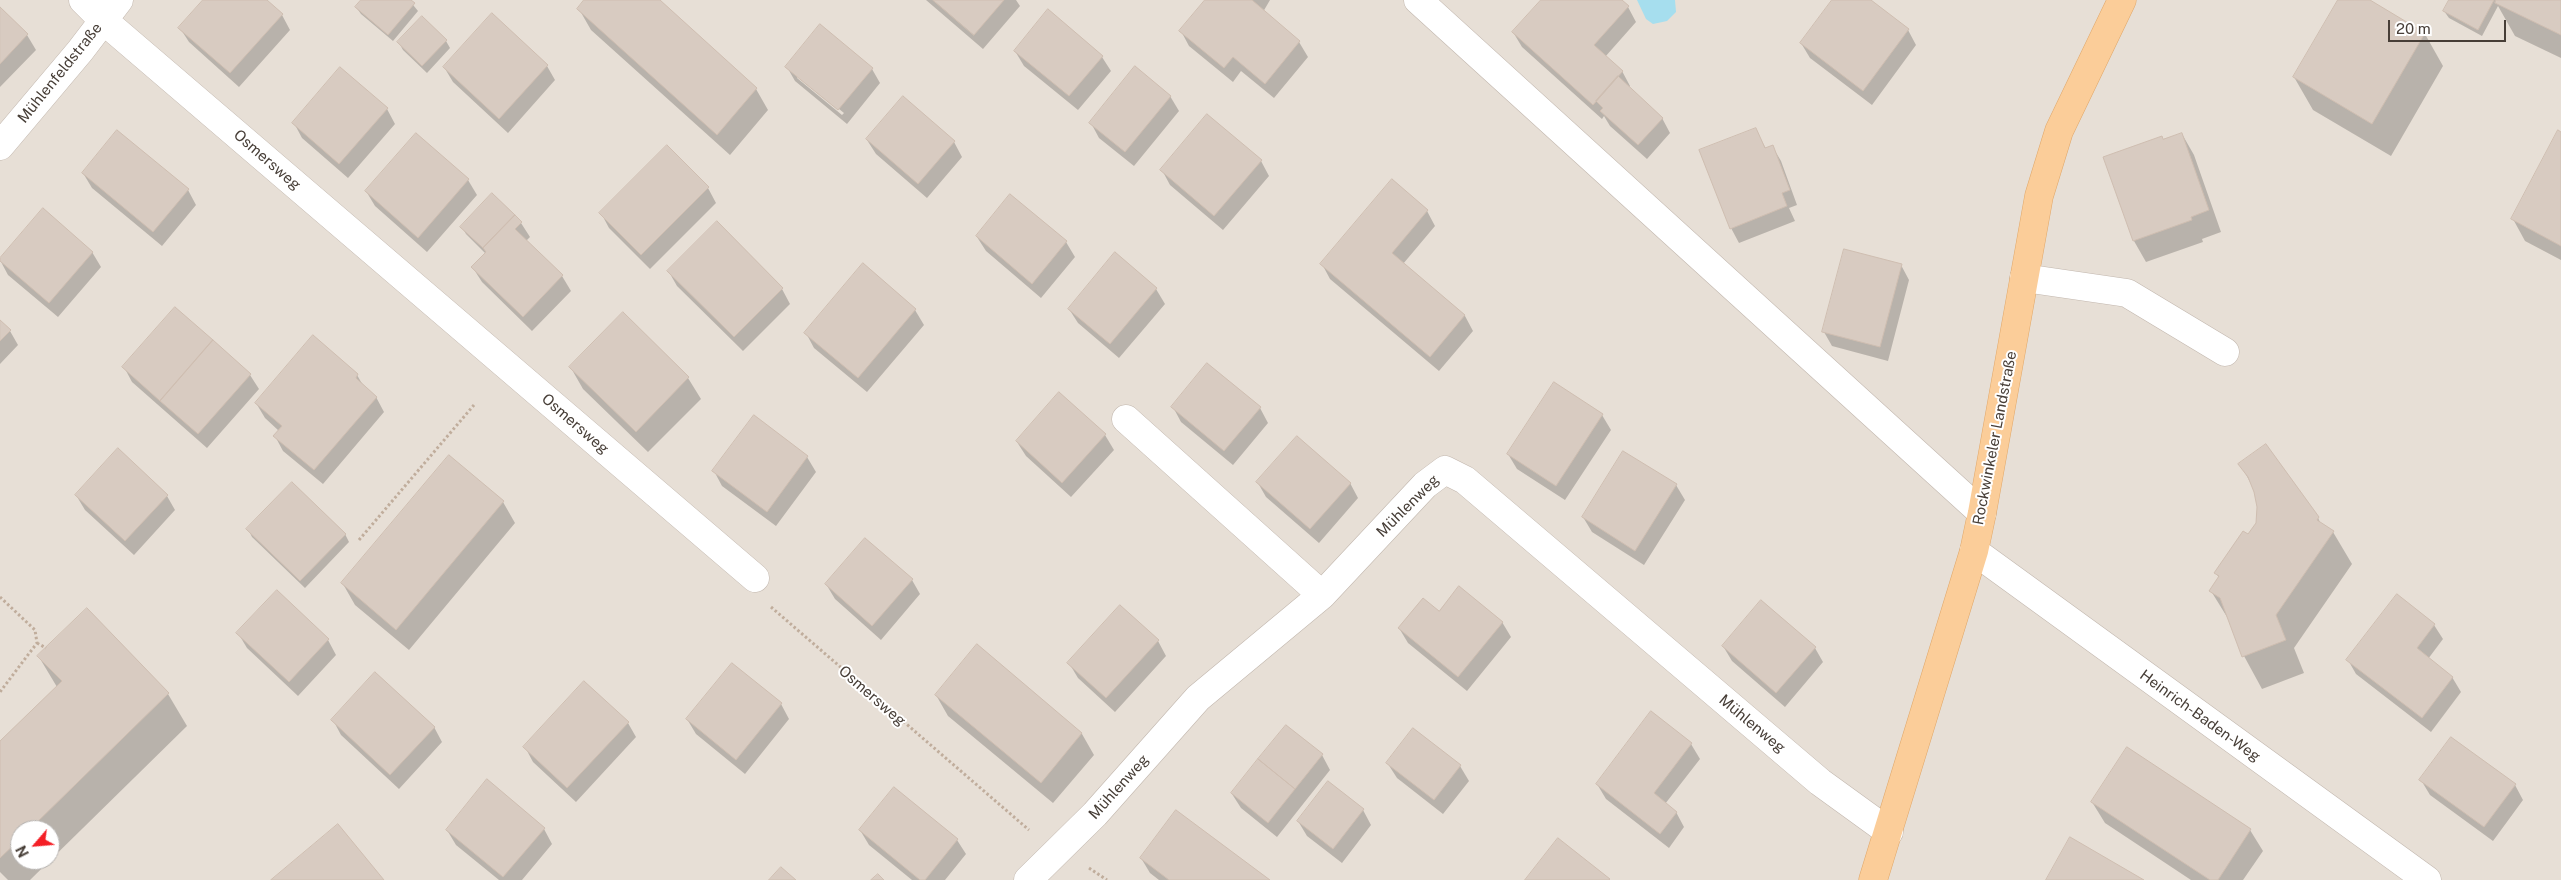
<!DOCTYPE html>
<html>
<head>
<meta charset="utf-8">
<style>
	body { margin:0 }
	#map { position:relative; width:2561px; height:880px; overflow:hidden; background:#f4eee8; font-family:"Public Sans",sans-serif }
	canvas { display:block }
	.north { position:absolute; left:10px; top:820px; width:50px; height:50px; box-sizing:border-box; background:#fff; border:1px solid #b5b2af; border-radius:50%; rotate:243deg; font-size:14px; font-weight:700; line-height:20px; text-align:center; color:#473e37 }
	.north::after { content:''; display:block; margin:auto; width:18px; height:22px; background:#f41f26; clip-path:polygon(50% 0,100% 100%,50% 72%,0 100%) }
	.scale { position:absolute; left:2388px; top:20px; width:118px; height:22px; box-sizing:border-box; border:2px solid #473e37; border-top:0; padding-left:6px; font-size:15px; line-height:18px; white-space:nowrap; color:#473e37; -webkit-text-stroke:4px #fff; paint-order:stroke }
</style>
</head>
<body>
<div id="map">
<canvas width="2561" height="880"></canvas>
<div class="north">N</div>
<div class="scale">20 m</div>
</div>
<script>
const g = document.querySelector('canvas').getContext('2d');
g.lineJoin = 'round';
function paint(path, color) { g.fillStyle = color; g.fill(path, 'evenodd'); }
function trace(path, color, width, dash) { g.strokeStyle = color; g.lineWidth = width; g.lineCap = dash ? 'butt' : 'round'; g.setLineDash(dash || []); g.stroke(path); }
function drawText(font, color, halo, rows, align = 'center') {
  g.font = font + ' "Public Sans",sans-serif'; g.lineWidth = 4; g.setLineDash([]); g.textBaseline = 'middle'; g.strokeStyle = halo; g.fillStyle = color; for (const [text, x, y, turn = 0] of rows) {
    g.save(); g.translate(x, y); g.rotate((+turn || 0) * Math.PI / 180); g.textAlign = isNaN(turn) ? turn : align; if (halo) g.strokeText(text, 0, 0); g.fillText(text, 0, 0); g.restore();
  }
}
const residential = new Path2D(`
	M0,0H2561V880H0ZM20,830H50V860H20Z`);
const water = new Path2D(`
	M1637,0H1675L1676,12L1667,21L1653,24L1646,19Z`);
const shadow = new Path2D(`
	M205,0H265L282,15L290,30L239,87L189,42L180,28Z
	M363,0H409L418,11L393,41L361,14L356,7Z
	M586,0H658L756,89L768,110L730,155L591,30L579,9Z
	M926,0H1016L1020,6L983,49Z
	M1207,0H1270L1263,12L1299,42L1308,57L1274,98L1241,71L1233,82L1189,46L1181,31Z
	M1543,0H1620L1628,7L1636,22L1605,57L1622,71L1630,86L1629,88L1662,118L1670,133L1647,159L1610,126L1604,116L1602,119L1522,47L1513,32Z
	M1833,0H1869L1908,30L1916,45L1872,105L1810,58L1801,43Z
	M2339,0H2368L2425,34L2443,66L2391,156L2313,110L2294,77Z
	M2450,0H2561V58L2515,36L2498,6L2482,36L2449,18L2444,11Z
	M0,8L27,35L36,50L0,87Z
	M422,18L446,41L450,48L427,73L403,50L399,43Z
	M1015,51L1102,57L1111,71L1078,110L1024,66Z
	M547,66L555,80L508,133L453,82L444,67Z
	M787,67L872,69L880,83L847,124L795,81ZM797,75L844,113L842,115L797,78Z
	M1170,96L1179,111L1134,166L1099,138L1091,123Z
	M387,109L395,124L348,178L302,138L294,123Z
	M1756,130L1766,149L1772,146L1781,161L1797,205L1789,208L1795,221L1739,243L1731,228Z
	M2561,133V260L2525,241L2513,219Z
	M2182,134L2194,155L2221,232L2202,239L2203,242L2146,262L2134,241L2163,140Z
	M416,135L468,180L477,195L427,252L375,206L366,191Z
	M867,140L954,142L962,157L927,198L876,154Z
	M1261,161L1269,176L1223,230L1170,185L1162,170Z
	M83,173L188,190L196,205L162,246L92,188Z
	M708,188L716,203L650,269L609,228L601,213Z
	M1010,196L1066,242L1075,257L1041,298L986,251L977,237Z
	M1427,211L1435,226L1403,264L1465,316L1473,331L1439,371L1330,279L1322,264Z
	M521,223L530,237L526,241L562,276L571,291L532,331L482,282L473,268L486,254L466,234L462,227Z
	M92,252L101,267L58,317L8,275L0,260Z
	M1115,254L1156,289L1165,304L1119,358L1078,323L1069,309Z
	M863,265L915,310L924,325L867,392L814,348L806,333Z
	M1901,265L1909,280L1888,361L1832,346L1824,332Z
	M669,272L782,289L790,304L743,351L677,286Z
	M623,314L688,378L701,399L648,452L583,389L571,368Z
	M0,321L10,331L18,345L0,364Z
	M124,367L250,375L259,389L207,448L132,382Z
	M357,375L364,387L376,397L384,412L323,484L283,451L275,436L279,431L265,418L256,403Z
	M1060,394L1105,435L1114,450L1071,497L1026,456L1017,442Z
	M1173,407L1260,408L1268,423L1233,465L1181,422Z
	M1602,415L1611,430L1565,500L1517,469L1508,454Z
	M1623,453L1676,485L1685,500L1644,565L1592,532L1583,517Z
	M807,457L816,472L776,526L722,486L714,471Z
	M2240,464L2318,518L2321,524L2333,532L2352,564L2294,648L2304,673L2262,689L2244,656L2232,625L2211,591L2219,578L2216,573L2257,524L2258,507L2254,489Z
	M1258,483H1350L1358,498L1319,543L1266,497Z
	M76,495L167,496L175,510L134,555L85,510Z
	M503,502L515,523L409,650L355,605L343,584Z
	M248,529L345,534L349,542L305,588L252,537Z
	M912,580L920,594L881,640L835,599L826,584Z
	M87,610L168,694L187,726L30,880H8L0,872V743L57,687L39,657ZM20,830H50V860H20Z
	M1502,622L1511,637L1467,691L1408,643L1399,628Z
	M2434,625L2443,639L2428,659L2452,677L2461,692L2431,732L2356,674L2348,660Z
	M238,633L328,640L336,655L298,696L247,648Z
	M1158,641L1166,656L1115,712L1078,678L1069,663Z
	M977,646L1082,734L1094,755L1053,803L948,716L936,695Z
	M1723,646L1815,648L1823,662L1785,707L1732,661Z
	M781,704L789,719L745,774L696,734L687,719Z
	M333,720L434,727L442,742L399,789L341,735Z
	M628,723L636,737L576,802L533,762L525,747Z
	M1691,744L1700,759L1665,804L1676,812L1684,827L1669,848L1606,799L1597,784Z
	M1322,755L1330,770L1277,837L1241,808L1232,794Z
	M1388,764L1460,766L1469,781L1443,814L1397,778Z
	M2421,780L2515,785L2523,800L2493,841L2430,795Z
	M2092,802L2250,830L2263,851L2243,880H2191L2105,823Z
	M1363,810L1371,825L1342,863L1307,836L1298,821Z
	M544,829L552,844L522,880H499L456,845L447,830Z
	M860,830L957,840L966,854L945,880H912L869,845Z
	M1141,858L1268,880H1159L1150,873Z`);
const building = new Path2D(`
	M203,0H267L283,14L230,73L178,28Z
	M361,0H411L415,3L388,35L355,7Z
	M584,0H660L757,88L717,135L577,9Z
	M933,0H1004L974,35Z
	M1205,0H1252L1300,41L1265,84L1233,57L1224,68L1179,31Z
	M1541,0H1622L1629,6L1594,45L1623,71L1593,105L1512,32Z
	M1832,0H1871L1909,29L1863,91L1800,43Z
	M2338,0H2370L2425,33L2372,124L2293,77Z
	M2449,0H2494L2478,30L2443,11Z
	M2496,0H2561V35L2495,3Z
	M0,7L28,34L0,64Z
	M1048,9L1103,56L1069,96L1014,51Z
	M492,13L548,65L499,119L443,67Z
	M422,16L447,40L422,66L397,42Z
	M820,24L873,68L838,110L785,67Z
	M1135,66L1171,96L1125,152L1089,123Z
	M340,67L388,108L339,164L292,123Z
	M1618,76L1663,118L1638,145L1600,111L1603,108L1596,101Z
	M903,96L955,141L918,184L866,139Z
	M1207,114L1262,160L1214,216L1160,170Z
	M1756,128L1765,148L1773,145L1790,190L1782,193L1787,206L1730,229L1699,150Z
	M117,130L189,189L153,232L82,173Z
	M2558,130L2561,132V246L2511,219Z
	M416,133L469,179L418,238L365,191Z
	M2182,133L2209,210L2191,217L2192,220L2133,241L2103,157L2162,136L2163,139Z
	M667,145L709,187L641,255L599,213Z
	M1392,179L1428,210L1392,253L1465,315L1430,357L1320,264Z
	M492,193L515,215L483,248L460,227Z
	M1010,194L1067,241L1032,284L976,236Z
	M43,208L93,252L49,303L0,261V258Z
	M515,215L522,222L515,229L563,275L523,317L471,267L486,252L483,248Z
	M717,221L783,288L734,337L667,271Z
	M1844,249L1902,264L1880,347L1822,332Z
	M1115,252L1157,288L1110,344L1068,309Z
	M863,263L916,309L858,378L804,333Z
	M175,307L213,340L160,401L122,367Z
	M623,312L689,377L636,432L569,367Z
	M0,320L11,330L0,341Z
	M313,335L358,374L356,378L377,397L314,470L273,436L282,426L255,403Z
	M213,340L251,374L198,434L160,401Z
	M1207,363L1261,407L1224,451L1171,407Z
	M1554,382L1603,414L1556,486L1507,454Z
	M1059,392L1106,434L1062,483L1016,441Z
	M754,415L808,456L767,512L712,471Z
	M1297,436L1351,483L1310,529L1256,482Z
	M2266,444L2319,517L2317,520L2334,531L2276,615L2286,640L2242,657L2220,598L2209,591L2219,576L2214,573L2243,531L2248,534L2256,523L2257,507L2254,492L2248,477L2238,464Z
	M118,448L168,495L125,541L75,495Z
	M1623,451L1677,484L1635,551L1582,517Z
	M449,455L504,501L396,630L341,583Z
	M292,482L346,534L300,581L246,529Z
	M865,538L913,579L872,626L825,584Z
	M1459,586L1503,622L1458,677L1398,628L1423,598L1439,611Z
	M277,590L329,639L289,682L236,633Z
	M2397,594L2435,624L2417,648L2453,677L2422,718L2346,660Z
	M1761,600L1816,647L1776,693L1722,646Z
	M1120,605L1159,640L1106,698L1067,663Z
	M87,608L169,693L29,830H20V839L0,858V741L62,681L37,656Z
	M977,644L1082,733L1041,783L935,695Z
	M732,663L782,703L736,760L686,719Z
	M375,672L435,727L390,775L331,720Z
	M584,681L629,722L567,788L523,747Z
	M1651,711L1692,743L1654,793L1677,812L1660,834L1596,784Z
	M1286,725L1323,754L1295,789L1258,759Z
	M1413,728L1461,765L1434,800L1386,763Z
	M2451,737L2516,784L2484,827L2419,780Z
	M2127,747L2251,829L2218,880H2210L2091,802Z
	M1258,759L1295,789L1268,823L1231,793Z
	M487,779L545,828L503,877L446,830Z
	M1328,781L1364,809L1333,849L1297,821Z
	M894,787L958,839L925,880H920L859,830Z
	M1176,810L1270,880H1169L1140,858Z
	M338,824L384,880H271Z
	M2070,837L2144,880H2046Z
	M1558,838L1610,879L1609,880H1525Z
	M781,867L796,880H769Z
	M878,874L884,880H871Z`);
const path = new Path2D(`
	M359,540L474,405
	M0,597L35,630L37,643L0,692
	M771,607L1029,830
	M37,643L46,648
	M1089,868L1107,880`);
const minor = new Path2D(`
	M83,0L103,20L755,578
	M1418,0L1982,513
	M0,146L80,51L119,0
	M2024,278L2127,293L2225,352
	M1126,419L1322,595
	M1974,551L2427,880
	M1028,880L1095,814L1198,698L1322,595L1425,485L1445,470L1465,480L1820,782L1889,832`);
const major = new Path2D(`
	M1873,880L1974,551L1982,513L2039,196L2059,131L2122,0`);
const streetNames = [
	["Mühlenfeldstraße",60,73,-51],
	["Osmersweg",267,160,41],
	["Osmersweg",575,424,41],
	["Rockwinkeler Landstraße",1995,438,-79],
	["Mühlenweg",1408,506,-45],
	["Osmersweg",872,696,41],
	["Heinrich-Baden-Weg",2200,716,36],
	["Mühlenweg",1752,724,40],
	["Mühlenweg",1119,787,-48]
];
paint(residential, '#e7dfd6');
paint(water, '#a6deee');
paint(shadow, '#0003');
paint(building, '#d8cbc1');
trace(building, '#cfbeb1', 1);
trace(minor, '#c2b7ae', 29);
trace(major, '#e0a769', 29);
trace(path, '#c0ad9c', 3, [2.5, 2.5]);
trace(minor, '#fff', 28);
trace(major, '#fbcd99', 28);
drawText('15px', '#473e37', '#fff', streetNames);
</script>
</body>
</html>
